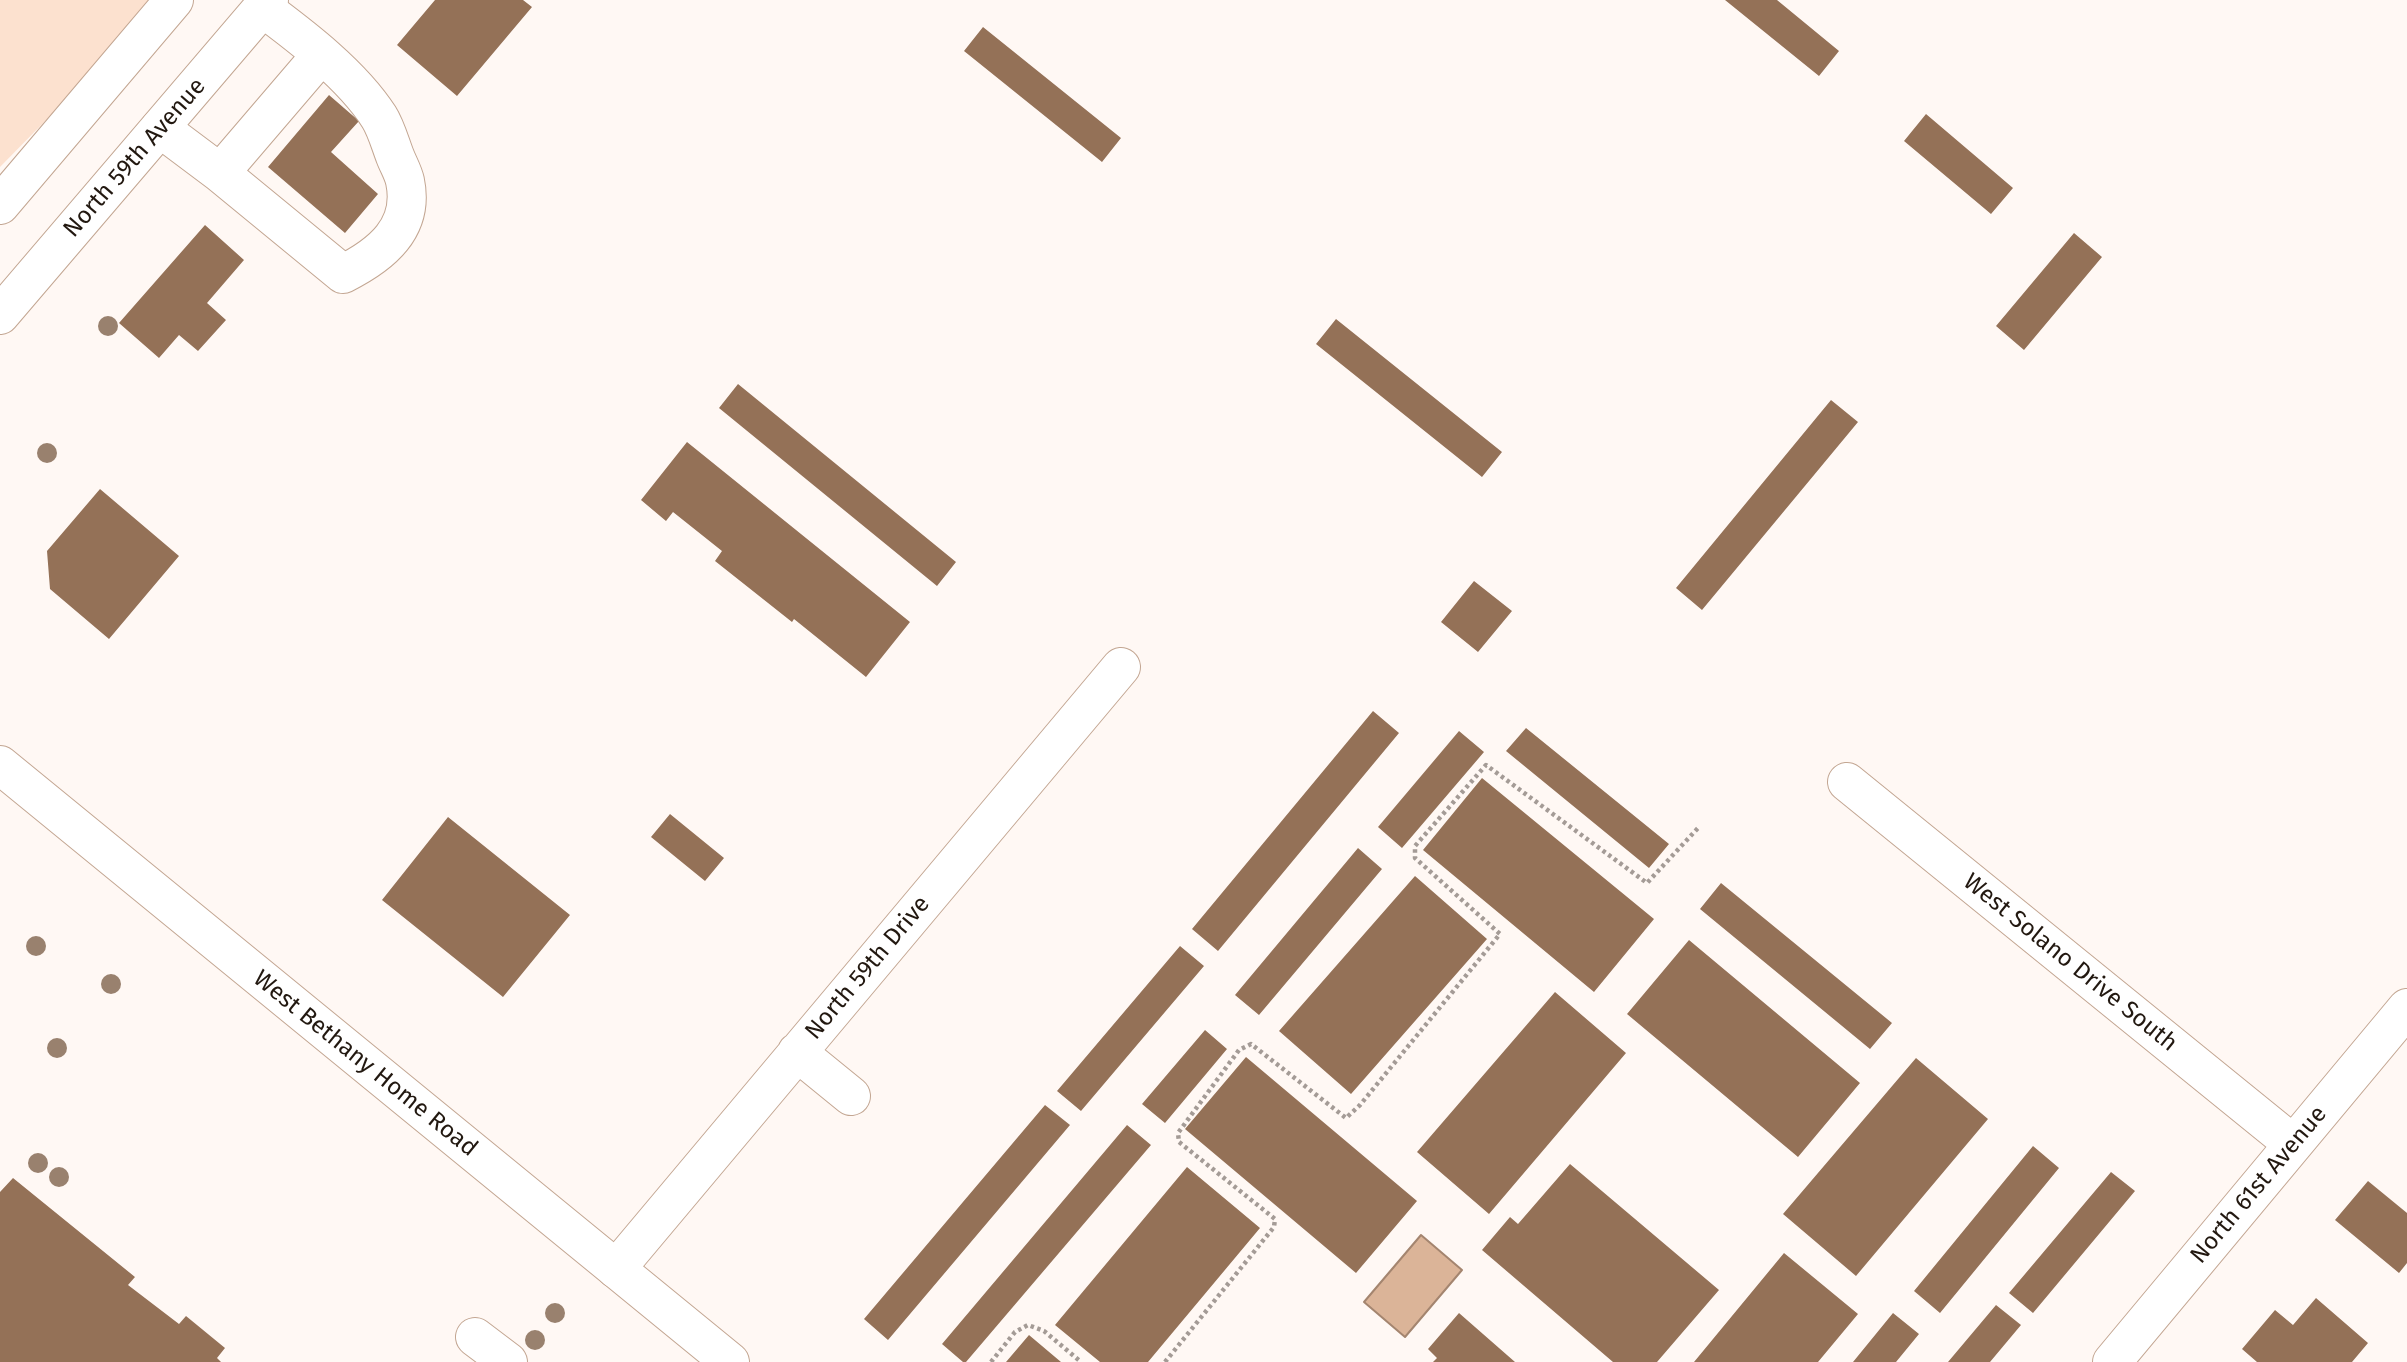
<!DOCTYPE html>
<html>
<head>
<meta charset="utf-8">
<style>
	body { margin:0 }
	canvas { display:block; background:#fff8f4 }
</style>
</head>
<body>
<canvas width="2407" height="1362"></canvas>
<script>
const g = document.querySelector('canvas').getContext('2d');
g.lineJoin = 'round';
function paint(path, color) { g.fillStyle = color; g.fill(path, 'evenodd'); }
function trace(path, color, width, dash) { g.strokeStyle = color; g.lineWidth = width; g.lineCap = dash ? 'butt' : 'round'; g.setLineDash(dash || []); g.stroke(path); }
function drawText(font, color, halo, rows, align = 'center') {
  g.font = font + ' "Fira Sans",sans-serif'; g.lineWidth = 5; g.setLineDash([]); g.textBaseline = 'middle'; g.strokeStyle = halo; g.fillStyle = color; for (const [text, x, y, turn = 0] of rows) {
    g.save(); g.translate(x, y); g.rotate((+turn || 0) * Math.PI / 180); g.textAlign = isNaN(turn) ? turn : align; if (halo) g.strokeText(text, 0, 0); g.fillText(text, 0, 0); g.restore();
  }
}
const green = new Path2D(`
	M0,0H149L55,111L0,167Z`);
const water = new Path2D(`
	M1421,1235L1462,1270L1405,1337L1364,1302Z`);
const building = new Path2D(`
	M435,0H523L532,7L457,96L397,45Z
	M1725,0H1777L1839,51L1819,76Z
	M983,27L1121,138L1102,162L964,51Z
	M329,95L359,121L331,152L378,194L345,233L268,167Z
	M1926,114L2013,188L1991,214L1904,141Z
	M205,225L244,260L207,303L226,320L198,351L179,335L159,358L119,323Z
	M2074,233L2102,257L2024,350L1996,326Z
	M1336,319L1502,452L1482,477L1316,344Z
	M738,384L956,562L937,586L719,408Z
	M1831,400L1858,422L1702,610L1676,588Z
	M687,442L910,622L866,677L794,619L792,622L715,561L722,551L673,512L666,521L641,500Z
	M100,489L179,556L109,639L50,589L47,551Z
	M1474,581L1512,611L1478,652L1441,622Z
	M1373,711L1399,733L1218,951L1192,929Z
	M1526,728L1669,844L1649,868L1506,751Z
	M1459,731L1484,752L1402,848L1378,827Z
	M1482,778L1654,919L1594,992L1423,850Z
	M670,814L724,858L705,881L651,837Z
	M448,817L570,915L503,997L382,900Z
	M1358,848L1382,869L1259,1015L1235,995Z
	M1415,876L1487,939L1351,1094L1279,1031Z
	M1721,883L1892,1023L1870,1049L1700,909Z
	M1689,940L1860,1083L1798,1157L1627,1014Z
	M1180,946L1204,966L1081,1111L1057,1091Z
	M1555,992L1626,1053L1489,1214L1417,1152Z
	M1205,1030L1227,1049L1165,1123L1142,1104Z
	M1246,1057L1417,1201L1356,1273L1185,1129Z
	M1916,1058L1988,1119L1856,1276L1783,1214Z
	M1045,1105L1070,1125L888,1340L864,1319Z
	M1127,1125L1151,1145L966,1362H963L942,1344Z
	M2033,1146L2059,1168L1940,1313L1914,1291Z
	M1570,1164L1719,1290L1657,1362H1613L1482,1250L1510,1217L1518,1224Z
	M1187,1167L1260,1228L1148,1362H1100L1055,1325Z
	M2111,1172L2135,1191L2033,1313L2009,1293Z
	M13,1178L135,1277L128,1285L179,1324L186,1316L225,1348L217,1358L221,1362H0V1192Z
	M2368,1181L2407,1213V1263L2399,1273L2335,1220Z
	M1784,1253L1858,1314L1818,1362H1694Z
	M2316,1298L2368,1343L2352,1362H2257L2242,1349L2275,1310L2293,1325Z
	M1996,1305L2021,1325L1990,1362H1948Z
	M1459,1313L1515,1362H1433L1437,1358L1428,1349Z
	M1893,1313L1919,1334L1896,1362H1853Z
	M1029,1335L1061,1362H1006Z`);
const path = new Path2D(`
	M991,1362L1015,1332L1028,1325L1044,1331L1081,1362
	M1165,1362L1274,1227L1275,1219L1179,1142L1178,1133L1239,1050L1251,1044L1346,1118L1360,1105L1500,934L1415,858V846L1486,765L1647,883L1698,828`);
const minor = new Path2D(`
	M160,128L220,173L343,274C381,255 415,228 405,181C403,172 398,164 395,156C390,143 386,128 379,117C352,75 302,37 263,8
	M220,173L321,55
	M1847,782L2293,1144
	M797,1052L851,1096
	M616,1269L1121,667
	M475,1337L508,1362
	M2112,1362L2407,1008`);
const major = new Path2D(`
	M0,205L174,0
	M0,315L269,0
	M0,765L730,1362`);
const trees = [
	[108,326],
	[47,453],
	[36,946],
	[111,984],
	[57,1048],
	[38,1163],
	[59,1177],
	[555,1313],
	[535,1340]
];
const streetNames = [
	["North 59th Avenue",135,158,-49],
	["West Solano Drive South",2070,963,39],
	["North 59th Drive",868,968,-50],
	["West Bethany Home Road",365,1064,39],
	["North 61st Avenue",2259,1185,-50]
];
paint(green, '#fce1cf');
paint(water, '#dbb498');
trace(water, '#a4856f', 2);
paint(building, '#947157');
trace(minor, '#c3a692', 40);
trace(major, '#c3a692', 40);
trace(path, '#a49b96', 4.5, [3.5, 3.5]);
trace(minor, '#fff', 38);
trace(major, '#fff', 38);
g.fillStyle = '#99816e';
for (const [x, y] of trees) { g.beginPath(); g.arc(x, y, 10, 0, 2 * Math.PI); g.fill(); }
drawText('24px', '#221810', '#fff', streetNames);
</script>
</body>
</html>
